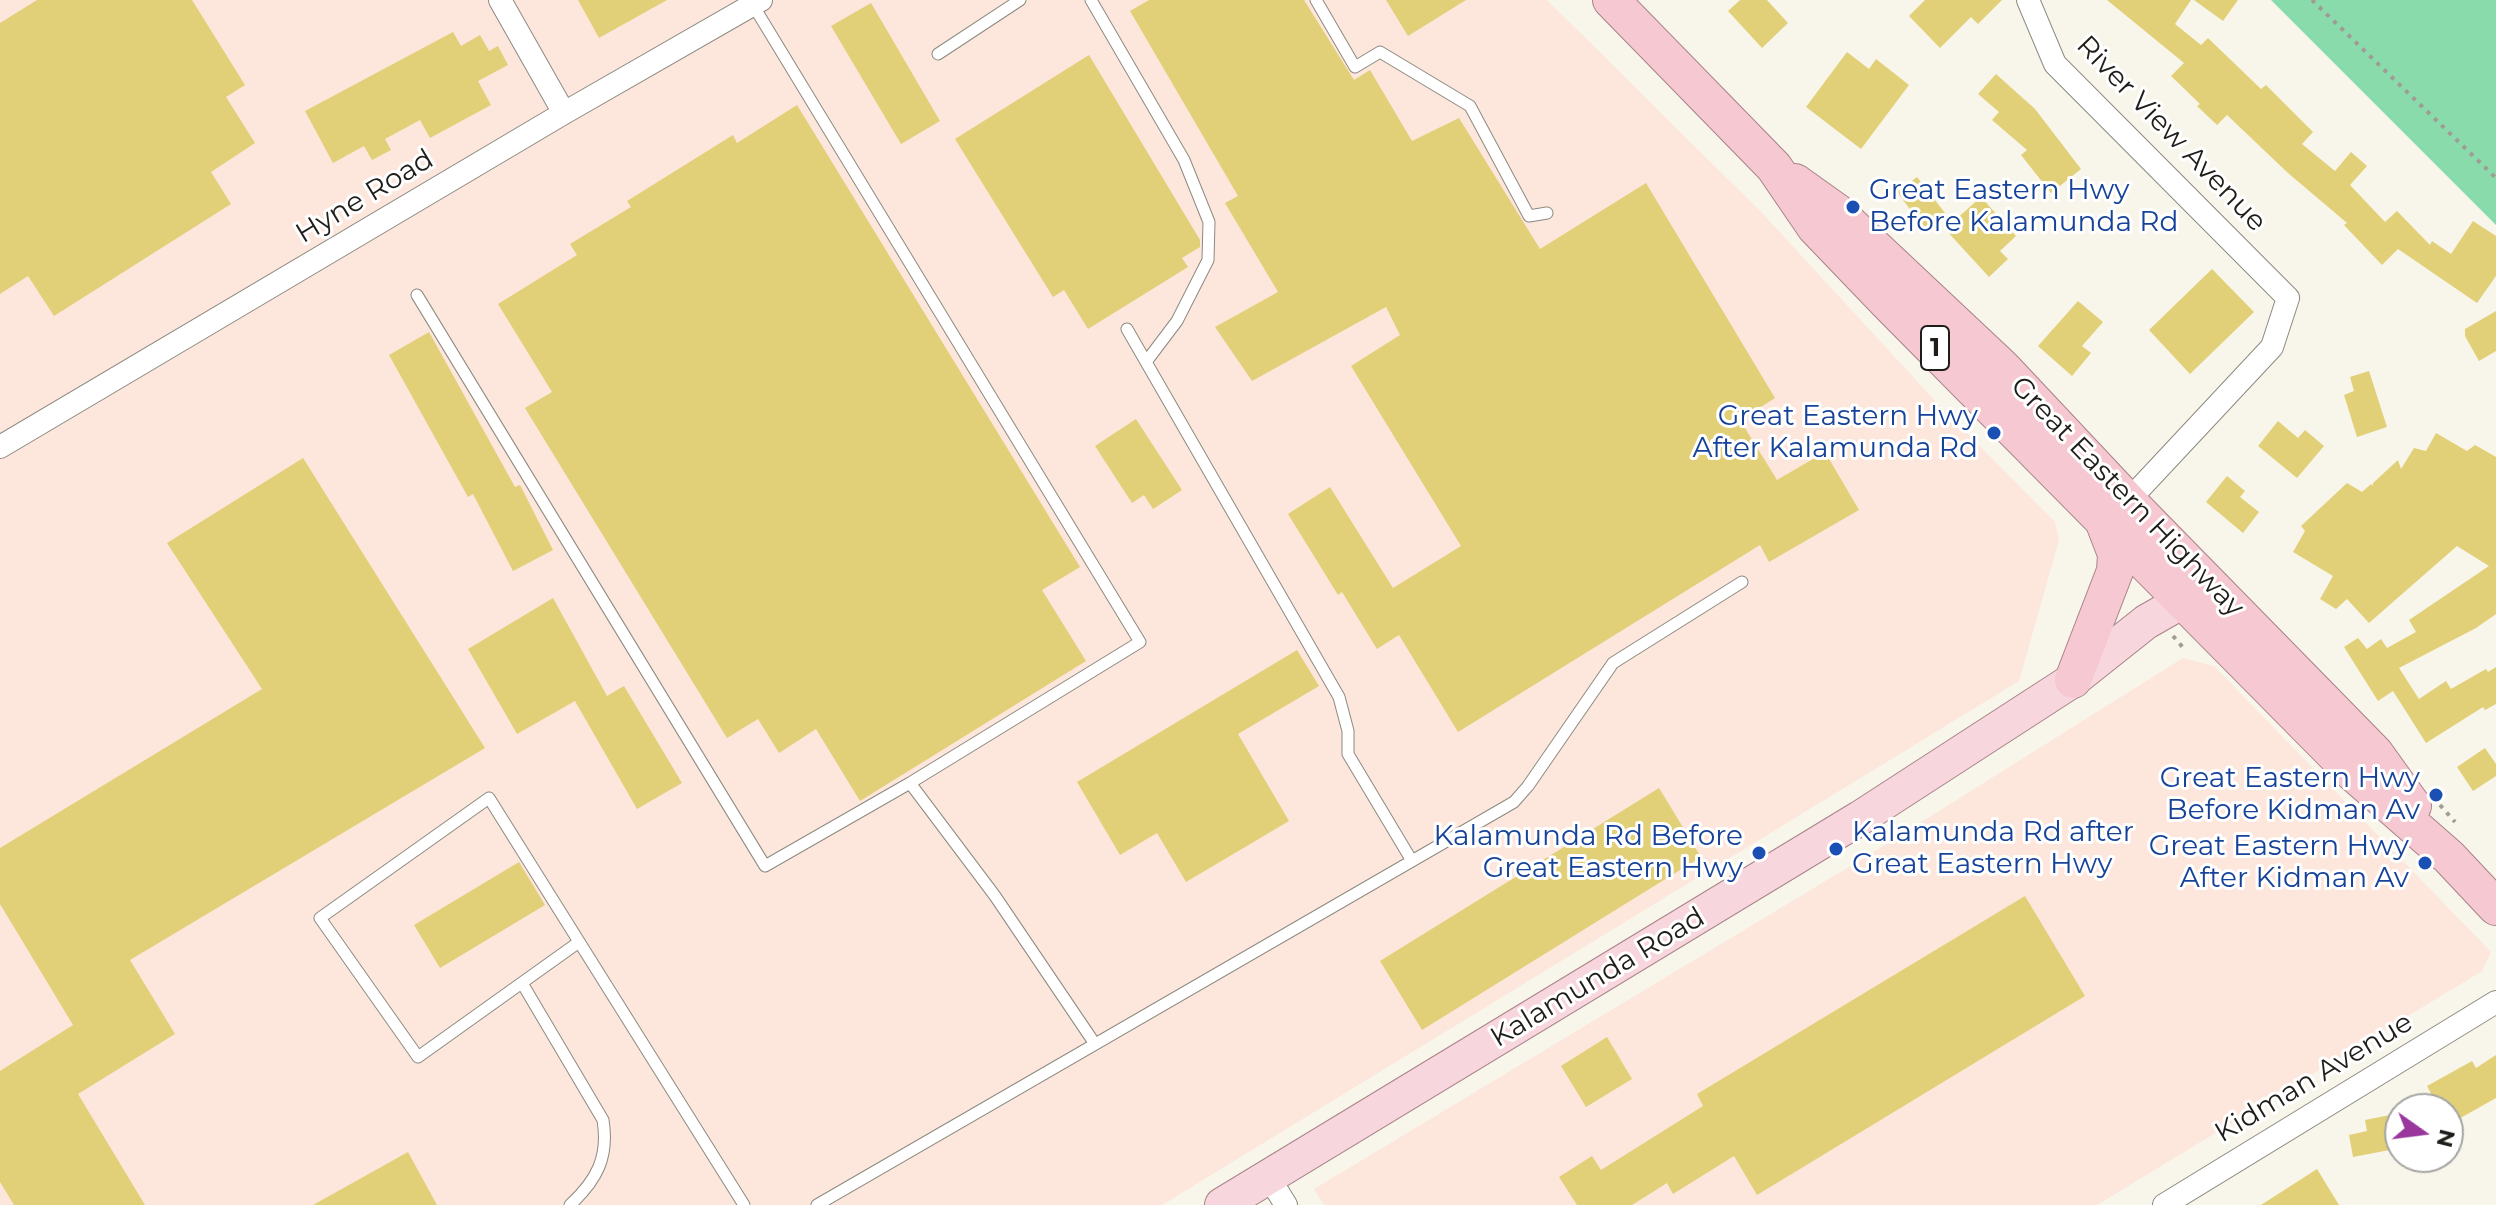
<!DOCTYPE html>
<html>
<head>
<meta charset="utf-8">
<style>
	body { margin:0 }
	#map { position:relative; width:2496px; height:1205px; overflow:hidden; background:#f8f5ea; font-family:Montserrat,sans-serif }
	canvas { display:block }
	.north { position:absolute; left:2384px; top:1093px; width:80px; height:80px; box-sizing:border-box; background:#fff; border:2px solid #a5a5a3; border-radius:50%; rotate:104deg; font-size:22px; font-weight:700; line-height:32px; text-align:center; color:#1e1d19 }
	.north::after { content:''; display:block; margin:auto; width:28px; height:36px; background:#9a379d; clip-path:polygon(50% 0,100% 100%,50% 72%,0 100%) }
</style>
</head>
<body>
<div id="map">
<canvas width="2496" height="1205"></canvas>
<div class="north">N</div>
</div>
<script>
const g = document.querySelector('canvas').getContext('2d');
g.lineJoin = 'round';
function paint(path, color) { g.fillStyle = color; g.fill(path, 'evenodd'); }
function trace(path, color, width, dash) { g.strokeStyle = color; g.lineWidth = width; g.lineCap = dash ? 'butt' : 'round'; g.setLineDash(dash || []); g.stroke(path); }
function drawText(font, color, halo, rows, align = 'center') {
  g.font = font + ' Montserrat,sans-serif'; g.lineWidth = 6; g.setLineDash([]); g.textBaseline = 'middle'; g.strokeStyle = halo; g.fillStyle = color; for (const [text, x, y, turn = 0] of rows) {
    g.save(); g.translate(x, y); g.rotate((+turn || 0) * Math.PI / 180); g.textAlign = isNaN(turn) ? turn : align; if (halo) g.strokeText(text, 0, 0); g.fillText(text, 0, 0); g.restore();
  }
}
const industrial = new Path2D(`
	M0,0H1547L1763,214L1938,404L2055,522L2059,540L2019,681L1162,1205H0Z
	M2183,658L2214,666L2491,952L2482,971L2097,1205H1324L1314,1189L1869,855Z`);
const green = new Path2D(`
	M2271,0H2496V225Z`);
const building = new Path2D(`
	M37,0H192L245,85L226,97L255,143L211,172L231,204L54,316L28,276L0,294V23Z
	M578,0H667L599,38Z
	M1149,0H1304L1354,80L1370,70L1412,141L1459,118L1540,249L1646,183L1775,398L1740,420L1777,480L1825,452L1859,510L1769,562L1760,545L1458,732L1399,635L1377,649L1342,592L1338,595L1288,514L1330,487L1393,588L1461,546L1351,366L1400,335L1386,307L1252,381L1215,327L1278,292L1225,203L1238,196L1130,11Z
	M1386,0H1466L1408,36Z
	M1740,0H1767L1788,23L1762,48L1728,11Z
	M1925,0H2002L1978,24L1971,17L1940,48L1909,16Z
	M2107,0H2191L2175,24L2201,45L2208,38L2261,89L2266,85L2313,132L2302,144L2335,171L2351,152L2367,166L2350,185L2385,222L2397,211L2430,245L2432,241L2451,254L2473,221L2496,236V276L2477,303L2398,249L2382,265L2344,225L2347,223L2288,173L2227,115L2217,125L2197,106L2200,104L2171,76L2184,63Z
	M2194,0H2238L2223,21Z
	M871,3L940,121L901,144L831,26Z
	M453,32L461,46L480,35L489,51L498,46L508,65L478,81L491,105L430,138L420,120L385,139L391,150L372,160L364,146L333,163L305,111Z
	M1847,52L1869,69L1876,59L1909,85L1861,149L1806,107Z
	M1089,55L1200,240V247L1182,258L1188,267L1088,329L1064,290L1053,297L955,139Z
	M1996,74L2035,109L2081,169L2051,193L2021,155L2027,150L1992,120L1999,112L1978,94Z
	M797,105L1080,567L1042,590L1086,661L860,801L816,729L779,753L758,719L727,738L525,408L552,392L498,304L577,255L570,244L631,207L627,201L733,135L737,143Z
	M1917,177L1945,213L1925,229L1897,192Z
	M1981,197L2016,236L2000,251L2008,259L1989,277L1945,229Z
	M2212,269L2254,312L2190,374L2149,330Z
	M2078,301L2103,322L2082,346L2091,353L2072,376L2038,346Z
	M2496,311V351L2479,361L2465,336V329Z
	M429,332L515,487L520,485L553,550L513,571L473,494L468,497L389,355Z
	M2369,371L2387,427L2357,437L2344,395L2354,391L2350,377Z
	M1136,419L1182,490L1153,509L1144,495L1132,503L1095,446Z
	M2278,421L2298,438L2305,430L2324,446L2297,478L2258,446Z
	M2436,433L2467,451L2475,445L2496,457V614L2476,628L2399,668L2419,699L2446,681L2451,689L2486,669L2488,672L2496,667V704L2485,710L2483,707L2426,743L2393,691L2378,701L2344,647L2358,638L2367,649L2381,639L2387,648L2416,632L2409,620L2489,566L2457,546L2369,623L2347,599L2336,609L2320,599L2333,576L2293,552L2305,531L2301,526L2347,483L2362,492L2371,484L2373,486V483L2398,460L2401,469L2414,448L2426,451Z
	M303,458L485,748L130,960L175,1034L78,1094L145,1205H14L0,1182V1071L73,1025L0,904V848L262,689L167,543Z
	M2227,476L2245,491L2240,497L2259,512L2243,533L2206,502Z
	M553,598L607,696L624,686L682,783L637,809L575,701L517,734L468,649Z
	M1297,650L1319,686L1238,734L1289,821L1186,882L1157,833L1120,855L1077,782Z
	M2485,748L2496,764V776L2473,791L2457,767Z
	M1659,788L1701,857L1422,1030L1380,961Z
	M519,862L545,905L440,968L414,925Z
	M2025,896L2085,996L1757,1195L1734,1156L1673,1194L1667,1183L1632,1205H1577L1559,1177L1592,1156L1601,1170L1703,1106L1697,1094Z
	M1607,1037L1632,1079L1586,1107L1561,1066Z
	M2496,1055V1098L2448,1125V1109H2439L2427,1086L2472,1061L2476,1068Z
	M2400,1113V1148L2353,1157L2349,1135L2367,1131L2365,1120Z
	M408,1152L437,1205H313Z
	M2317,1169L2339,1205H2261Z`);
const path = new Path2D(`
	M2312,0L2496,178
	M2173,636L2186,651
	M2440,805L2455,822`);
const service = new Path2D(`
	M1091,0L1184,160L1209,222L1208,260L1177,321L1146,362
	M1316,0L1355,67L1380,52L1470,106L1529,216L1547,213
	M938,54L1020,0
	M417,295L765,866L910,783L1140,642L753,5
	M1127,329L1339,697L1348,731V754L1412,861
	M910,783L995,896L1095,1044
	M579,942L418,1057L320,918L489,798L744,1205
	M522,983L603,1120C609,1157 597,1180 570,1205
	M817,1205L1514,802L1528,786L1613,663L1742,582`);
const minor = new Path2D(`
	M500,0L564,113
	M2028,0L2055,64L2288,298L2272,347L2128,501
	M0,447L564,113L761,0
	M1268,1176L1286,1205
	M2164,1205L2496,1002`);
const primary = new Path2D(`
	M1222,1205L1860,818L2073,680L2146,622L2181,602L2203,582`);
const trunk = new Path2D(`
	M1611,0L1774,167L1815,227L1887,302L2353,773L2449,857L2496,907
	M1795,182L1837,212L2002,367L2128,501L2375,753L2413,806
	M2073,680L2115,571L2116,554L2104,523`);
const markers = [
	[1853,207,8,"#1a4fb4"],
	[1994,433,8,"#1a4fb4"],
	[2436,795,8,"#1a4fb4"],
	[1836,849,8,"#1a4fb4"],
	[1759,853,8,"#1a4fb4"],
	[2425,863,8,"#1a4fb4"]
];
const shields = [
	[1935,348,28]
];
const shieldNames = [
	["1",1935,348]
];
const streetNames = [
	["River View Avenue",2171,134,46],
	["Hyne Road",365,197,-31],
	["Great Eastern Highway",2127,497,46],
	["Kalamunda Road",1598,978,-31],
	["Kidman Avenue",2314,1078,-31]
];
const transitNames = [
	["Great Eastern Hwy",1869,191,"left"],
	["Before Kalamunda Rd",1869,223,"left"],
	["Great Eastern Hwy",1978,417],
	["After Kalamunda Rd",1978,449],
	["Great Eastern Hwy",2420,779],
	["Before Kidman Av",2420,811],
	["Kalamunda Rd after",1852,833,"left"],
	["Great Eastern Hwy",1852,865,"left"],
	["Kalamunda Rd Before",1743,837],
	["Great Eastern Hwy",1743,869],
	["Great Eastern Hwy",2409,847],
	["After Kidman Av",2409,879]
];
paint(industrial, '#fde6db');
paint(green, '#8adbac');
paint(building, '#e2d078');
trace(service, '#8c8a80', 13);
trace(minor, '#8c8a80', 24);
trace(primary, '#a88389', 36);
trace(trunk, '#a88389', 38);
trace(path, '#9f9c94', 4, [4, 6]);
trace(service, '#fff', 11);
trace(minor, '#fff', 22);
trace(primary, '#f8d6dd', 34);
trace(trunk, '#f6c8d2', 36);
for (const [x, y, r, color] of markers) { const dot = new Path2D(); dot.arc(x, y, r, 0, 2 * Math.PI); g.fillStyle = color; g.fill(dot); trace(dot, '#fff', 3); }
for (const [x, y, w] of shields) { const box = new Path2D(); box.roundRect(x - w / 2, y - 22, w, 44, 6); g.fillStyle = '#fff'; g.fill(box); trace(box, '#1e1d19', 2); }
drawText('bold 26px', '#1e1d19', null, shieldNames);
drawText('28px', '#1e1d19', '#fff', streetNames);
drawText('28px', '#164399', '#fff', transitNames, 'right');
</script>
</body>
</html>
